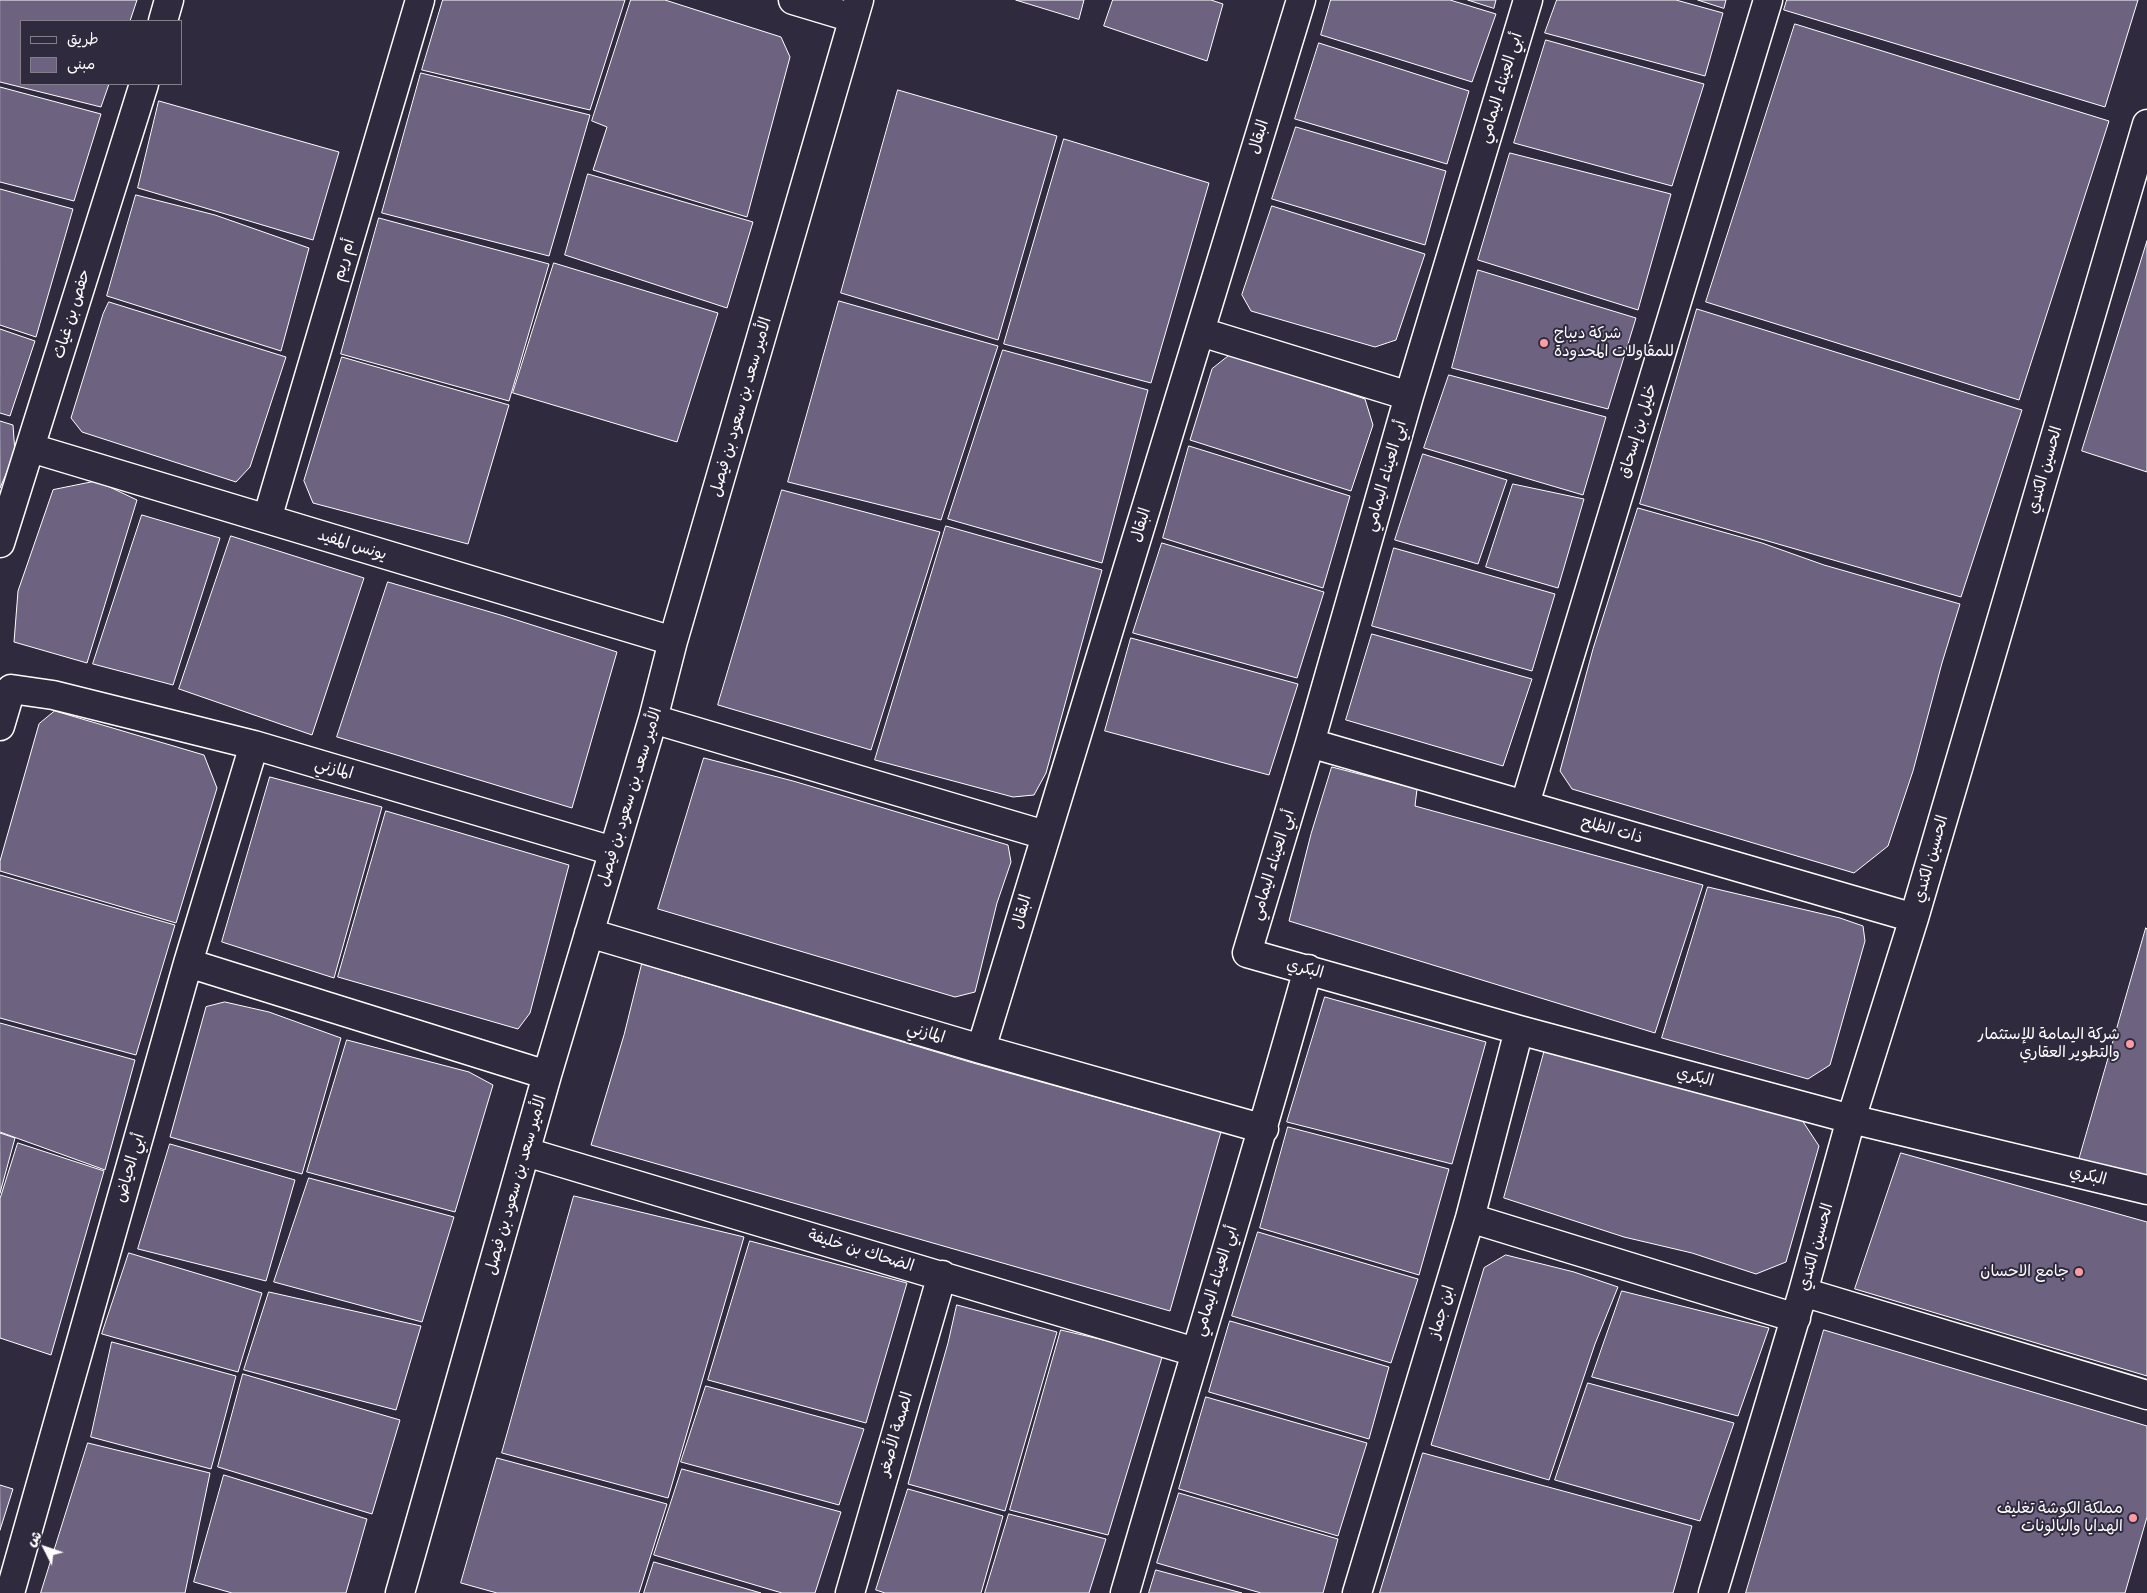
<!DOCTYPE html>
<html>
<head>
<meta charset="utf-8">
<style>
	body { margin:0 }
	#map { position:relative; width:2147px; height:1593px; overflow:hidden; background:#2f2a3d; font-family:"Patrick Hand","Playpen Sans Arabic",sans-serif }
	canvas { display:block }
	.legend { position:absolute; left:20px; top:20px; width:162px; height:65px; box-sizing:border-box; background:#2f2a3d; border:1px solid #827f8b; margin:0; padding:6px 9px; list-style:none; font-size:15px; color:#fff }
	.legend li { display:flex; align-items:center; gap:10px; height:25px }
	.legend b { width:25px; border:1px solid #827f8b }
	.north { position:absolute; left:20px; top:1523px; width:50px; height:50px; -webkit-text-stroke:4px #2f2a3d; paint-order:stroke; rotate:311deg; font-size:14px; font-weight:700; line-height:20px; text-align:center; color:#fff }
	.north::after { content:''; display:block; margin:auto; width:18px; height:22px; background:#fff; clip-path:polygon(50% 0,100% 100%,50% 72%,0 100%) }
</style>
</head>
<body>
<div id="map">
<canvas width="2147" height="1593"></canvas>
<ul class="legend">
<li><b style="height:6px;background:#2f2a3d"></b>طريق</li>
<li><b style="height:14px;background:#6d6381"></b>مبنى</li>
</ul>
<div class="north">ش</div>
</div>
<script>
const g = document.querySelector('canvas').getContext('2d');
g.lineJoin = 'round';
function paint(path, color) { g.fillStyle = color; g.fill(path, 'evenodd'); }
function trace(path, color, width, dash) { g.strokeStyle = color; g.lineWidth = width; g.lineCap = dash ? 'butt' : 'round'; g.setLineDash(dash || []); g.stroke(path); }
function drawText(font, color, halo, rows, align = 'center') {
  g.font = font + ' "Patrick Hand","Playpen Sans Arabic",sans-serif'; g.lineWidth = 4; g.setLineDash([]); g.textBaseline = 'middle'; g.strokeStyle = halo; g.fillStyle = color; for (const [text, x, y, turn = 0] of rows) {
    g.save(); g.translate(x, y); g.rotate((+turn || 0) * Math.PI / 180); g.textAlign = isNaN(turn) ? turn : align; if (halo) g.strokeText(text, 0, 0); g.fillText(text, 0, 0); g.restore();
  }
}
const building = new Path2D(`
	M0,0H137L130,21H21V84H109L101,107L0,82Z
	M443,0H625L590,110L422,70Z
	M631,0H665L781,37L790,57L747,217L593,170L607,127L592,121Z
	M1016,0H1084L1079,19Z
	M1113,0H1211L1223,4L1207,61L1104,26Z
	M1331,0H1450L1496,14L1472,82L1321,35Z
	M1468,0H1496L1494,8Z
	M1557,0H1676L1723,13L1705,76L1545,33Z
	M1698,0H1726L1724,8Z
	M1787,0H2138L2105,107L1784,10Z
	M1795,24L2109,121L2019,400L1706,302Z
	M1546,40L1704,84L1672,186L1514,143Z
	M1319,43L1469,91L1447,164L1295,119Z
	M421,73L590,115L549,256L382,213Z
	M0,87L101,114L74,201L0,182Z
	M898,90L1057,136L998,340L841,293Z
	M159,101L339,152L313,240L138,188Z
	M1296,127L1446,171L1425,245L1272,199Z
	M1064,139L1209,183L1151,383L1004,344Z
	M1510,153L1671,194L1638,310L1478,260Z
	M588,174L753,222L727,308L565,255Z
	M0,189L73,209L36,337L0,325Z
	M136,195L215,215L309,248L281,351L107,296Z
	M1272,206L1425,254L1396,340L1375,347L1251,311L1242,295Z
	M379,218L549,264L509,401L341,354Z
	M2147,241V472L2082,451Z
	M554,263L718,313L677,442L513,393Z
	M1478,270L1636,318L1608,409L1452,368Z
	M839,301L998,346L941,520L788,482Z
	M109,302L286,357L250,467L236,482L82,432L71,418L103,314Z
	M1697,309L2022,410L1961,597L1640,504Z
	M0,329L35,341L10,416L0,413Z
	M1003,350L1148,390L1102,563L948,519Z
	M1231,354L1365,399L1373,425L1351,491L1190,440L1212,369Z
	M342,357L509,405L468,544L313,503L304,481Z
	M1449,375L1606,417L1583,495L1424,448Z
	M0,421L13,425L15,453L0,488Z
	M1189,446L1350,496L1323,588L1163,538Z
	M1423,454L1507,480L1478,564L1395,540Z
	M97,481L137,500L87,663L14,642L18,591L53,490Z
	M1513,484L1584,499L1558,588L1486,567Z
	M782,490L940,532L871,750L718,705Z
	M1638,508L1762,543L1824,565L1960,604L1942,663L1913,771L1888,846L1854,873L1572,789L1560,771L1593,649Z
	M142,515L220,538L173,685L93,664Z
	M946,526L1102,570L1046,773L1034,795L1013,797L875,760Z
	M231,536L364,578L312,735L179,689Z
	M1162,543L1324,592L1297,678L1133,633Z
	M1394,548L1555,594L1532,671L1372,626Z
	M388,582L504,616L617,652L572,808L337,737Z
	M1372,634L1532,679L1503,766L1346,720Z
	M1131,638L1298,684L1269,775L1105,731Z
	M55,711L204,755L217,788L176,923L0,871V861L39,724Z
	M704,758L793,781L1008,845L1011,862L997,903L975,992L955,997L658,909Z
	M1332,767L1417,789L1415,806L1703,885L1655,1033L1289,921L1311,834Z
	M270,777L382,807L334,978L222,942Z
	M386,811L569,865L530,1013L518,1029L338,977Z
	M0,875L175,925L136,1055L0,1018Z
	M1708,887L1840,918L1863,926L1865,941L1830,1065L1808,1079L1662,1038Z
	M2146,928L2147,929V1181L2079,1160Z
	M642,964L973,1063L1221,1132L1170,1311L591,1145L624,1035Z
	M1325,997L1486,1042L1452,1164L1287,1122Z
	M225,1002L269,1012L341,1038L302,1174L170,1137L206,1007Z
	M0,1023L135,1060L105,1170L0,1132Z
	M347,1040L469,1072L493,1085L455,1212L307,1172Z
	M1547,1042L1800,1117L1819,1146L1786,1262L1756,1274L1692,1253L1624,1237L1504,1198Z
	M1288,1127L1449,1169L1419,1275L1260,1228Z
	M0,1133L15,1138L0,1193Z
	M18,1143L104,1171L51,1355L0,1338V1199Z
	M170,1144L295,1180L266,1281L138,1249Z
	M1901,1153L2147,1222V1376L1855,1289Z
	M309,1178L454,1217L422,1322L274,1282Z
	M574,1196L744,1237L668,1498L502,1453Z
	M1258,1232L1418,1279L1391,1363L1232,1316Z
	M750,1241L907,1283L866,1423L708,1380Z
	M129,1253L262,1293L238,1372L102,1334Z
	M1506,1255L1574,1272L1618,1287L1595,1344L1549,1480L1431,1445L1484,1268Z
	M1622,1291L1769,1328L1738,1416L1592,1377Z
	M269,1292L421,1326L396,1410L244,1370Z
	M957,1305L1057,1332L1005,1511L908,1484L948,1343Z
	M1230,1321L1389,1367L1369,1439L1209,1392Z
	M1061,1330L1163,1354L1108,1535L1010,1510Z
	M1824,1330L2147,1426V1517L2125,1593H1746Z
	M112,1342L236,1376L211,1469L91,1437Z
	M243,1374L400,1420L372,1514L218,1467Z
	M1588,1383L1734,1423L1700,1521L1555,1480Z
	M706,1386L864,1429L839,1505L681,1462Z
	M1206,1397L1367,1443L1338,1536L1179,1489Z
	M88,1443L210,1473L185,1593H41Z
	M1423,1453L1692,1526L1673,1593H1380Z
	M497,1458L667,1504L639,1593H497L461,1583Z
	M682,1469L841,1512L815,1593H782L654,1555Z
	M224,1475L367,1519L346,1593H232L194,1582Z
	M0,1485L13,1489L0,1530Z
	M908,1489L1003,1516L981,1593H885L876,1590Z
	M1179,1493L1338,1539L1323,1593H1261L1157,1563Z
	M1009,1514L1106,1539L1089,1593H985Z
	M654,1562L761,1593H644Z
	M1156,1570L1242,1593H1149Z`);
const minor = new Path2D(`
	M793,0L853,18
	M1528,0L1409,396L1310,743L1247,953L1519,1030L1851,1119L2147,1190
	M163,21L169,0
	M1201,332L1409,396
	M31,448L673,641
	M267,519L420,0
	M0,543L144,84
	M653,719L1045,835
	M0,726L11,689L53,695L254,745L613,851
	M1310,743L1914,918
	M1525,804L1768,0
	M589,933L981,1049L1264,1129
	M188,963L547,1075
	M981,1049C1085,699 1195,350 1301,0
	M526,1152L1195,1352
	M1470,1218L1796,1318
	M1803,1292L2147,1395
	M10,1593L188,963L254,745
	M400,1593L547,1075L653,719L673,641L859,0
	M850,1593L942,1275
	M1125,1593C1185,1385 1250,1178 1308,969
	M1357,1593L1470,1218L1519,1030
	M1713,1593L1803,1292L1851,1119L1914,918L2147,124`);
const markers = [
	[1544,343,5,"#ff9aa2"],
	[2130,1044,5,"#ff9aa2"],
	[2079,1272,5,"#ff9aa2"],
	[2133,1518,5,"#ff9aa2"]
];
const streetNames = [
	["أبي العيناء اليمامي",1501,88,-73],
	["البقال",1259,137,-73],
	["أم ريم",344,260,-74],
	["حفص بن غياث",72,314,-73],
	["الأمير سعد بن سعود بن فيصل",741,407,-74],
	["خليل بن إسحاق",1638,431,-73],
	["الحسين الكندي",2045,470,-74],
	["أبي العيناء اليمامي",1386,476,-74],
	["البقال",1141,525,-73],
	["يونس المفيد",352,545,17],
	["المازني",334,769,16],
	["الأمير سعد بن سعود بن فيصل",630,797,-73],
	["ذات الطلح",1612,830,16],
	["الحسين الكندي",1931,859,-74],
	["أبي العيناء اليمامي",1273,865,-73],
	["البقال",1022,912,-74],
	["البكري",1305,969,15],
	["المازني",926,1033,17],
	["البكري",1695,1077,15],
	["أبي الحياض",130,1168,-74],
	["البكري",2088,1176,14],
	["الأمير سعد بن سعود بن فيصل",516,1185,-74],
	["الحسين الكندي",1816,1247,-74],
	["الضحاك بن خليفة",861,1251,17],
	["أبي العيناء اليمامي",1216,1281,-73],
	["ابن جماز",1442,1312,-73],
	["الصمة الأصغر",896,1434,-74]
];
const poiNames = [
	["شركة ديباج",1554,334,"left"],
	["للمقاولات المحدودة",1554,352,"left"],
	["شركة اليمامة للإستثمار",2120,1035],
	["والتطوير العقاري",2120,1053],
	["جامع الاحسان",2069,1272],
	["مملكة الكوشة تغليف",2123,1509],
	["الهدايا والبالونات",2123,1527]
];
paint(building, '#6d6381');
trace(building, '#fff', 1);
trace(minor, '#fff', 31);
trace(minor, '#2f2a3d', 28);
for (const [x, y, r, color] of markers) { const dot = new Path2D(); dot.arc(x, y, r, 0, 2 * Math.PI); g.fillStyle = color; g.fill(dot); trace(dot, '#2f2a3d', 2); }
drawText('16px', '#fff', '#2f2a3d', streetNames);
drawText('16px', '#fff', '#2f2a3d', poiNames, 'right');
</script>
</body>
</html>
